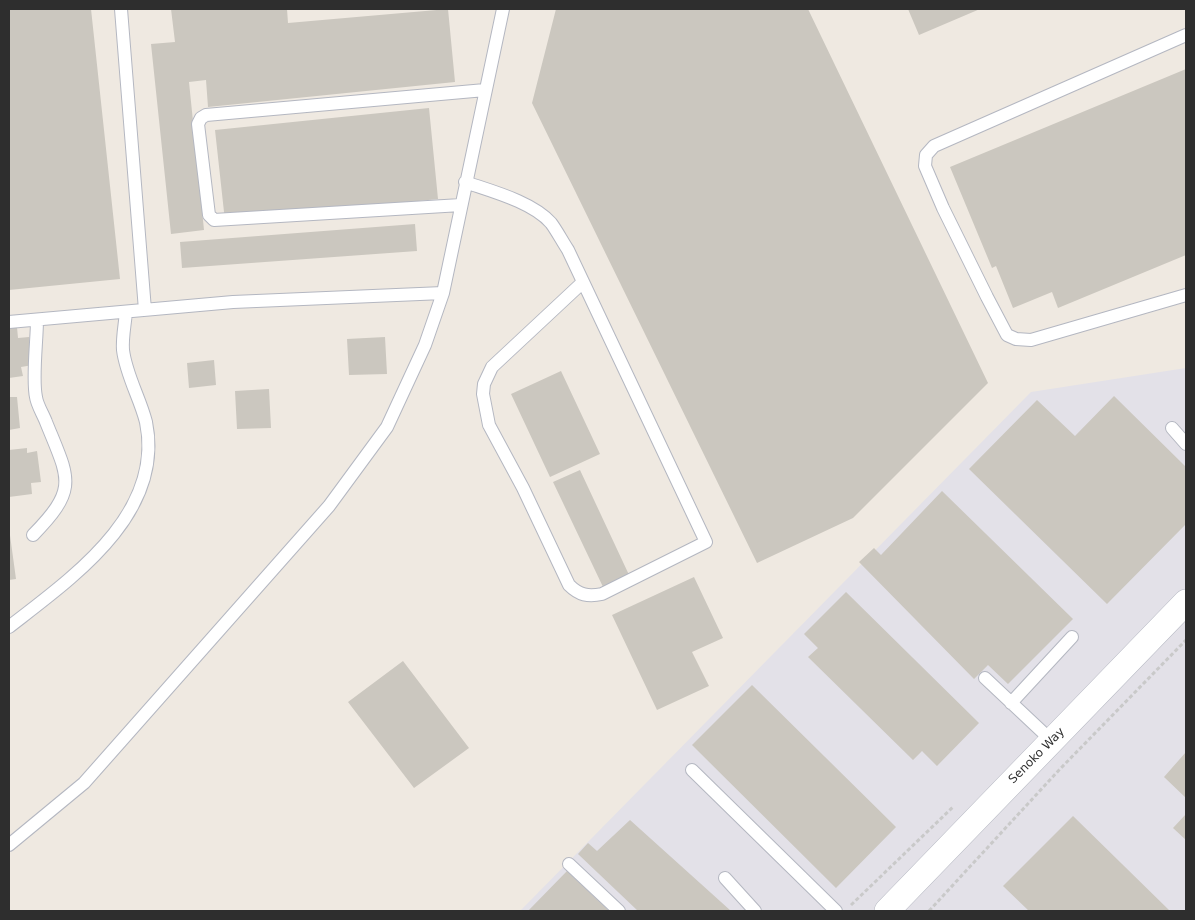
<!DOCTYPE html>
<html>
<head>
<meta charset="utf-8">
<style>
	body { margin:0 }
	#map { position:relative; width:1195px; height:920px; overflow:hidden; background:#efe9e1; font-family:"DejaVu Sans",sans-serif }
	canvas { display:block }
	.frame { position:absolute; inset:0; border:10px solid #2e2e2e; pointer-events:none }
</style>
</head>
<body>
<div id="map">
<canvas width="1195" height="920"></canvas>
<div class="frame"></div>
</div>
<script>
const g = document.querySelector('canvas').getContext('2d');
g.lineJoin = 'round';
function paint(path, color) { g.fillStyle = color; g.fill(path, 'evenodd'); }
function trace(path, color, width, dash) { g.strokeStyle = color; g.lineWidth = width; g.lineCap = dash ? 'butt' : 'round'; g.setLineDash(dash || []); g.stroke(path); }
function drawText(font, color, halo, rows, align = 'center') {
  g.font = font + ' "DejaVu Sans",sans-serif'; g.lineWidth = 4; g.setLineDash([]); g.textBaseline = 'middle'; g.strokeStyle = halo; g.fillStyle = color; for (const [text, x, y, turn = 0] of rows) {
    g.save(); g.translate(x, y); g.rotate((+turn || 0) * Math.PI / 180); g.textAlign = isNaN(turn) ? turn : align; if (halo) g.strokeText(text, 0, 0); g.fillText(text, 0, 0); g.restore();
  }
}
const industrial = new Path2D(`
	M1186,368V911H520L1031,392Z`);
const building = new Path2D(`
	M9,9H91L120,279L9,290Z
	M171,9H287L288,23L448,9L455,82L208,107L206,80L189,82L204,230L171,234L151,44L175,42Z
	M556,9H808L988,383L853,518L757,563L532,103Z
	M908,9H980L919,35Z
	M1186,69V255L1058,308L1052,292L1013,308L996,266L992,268L950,167Z
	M429,108L438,199L225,221L215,130Z
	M415,224L417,251L182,268L180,242Z
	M17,327L18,338L29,337L33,365L21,367L23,376L9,378V328Z
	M385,337L387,374L349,375L347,339Z
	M214,360L216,385L189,388L187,363Z
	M561,371L600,454L550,477L511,394Z
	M269,389L271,428L237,429L235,391Z
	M1114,396L1186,467V524L1107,604L969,469L1037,400L1075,436Z
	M9,397H17L20,428L9,430Z
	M27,448V453L37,451L41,482L31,483L32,494L9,497V450Z
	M580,470L630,577L604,589L553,482Z
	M942,491L1073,619L1008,684L988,665L974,679L859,562L874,548L881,555Z
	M9,528L16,579L9,580Z
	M694,577L723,638L692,652L709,686L657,710L612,615Z
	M846,592L979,723L937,766L922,751L913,760L808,657L818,648L804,634Z
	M403,661L469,748L414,788L348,702Z
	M752,685L896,827L836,888L692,745Z
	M1186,752V798L1164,777Z
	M1186,814V840L1173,828Z
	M1073,816L1170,911H1029L1003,886Z
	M630,820L731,911H638L578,854L588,843L597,851Z
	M567,871L609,911H528Z`);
const path = new Path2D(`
	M851,905L953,807
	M929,911L1060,769L1186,640`);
const lane = new Path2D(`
	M121,9L145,310
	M1186,35L934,146L926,155L925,166L943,208L987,297L1007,335L1016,339L1031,340L1186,295
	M465,182C491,191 533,202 551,223C557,231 562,241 568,250L706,542L602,594C588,597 579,595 569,585L523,488L489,425L483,394L484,384L492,367L582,283
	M461,205L214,220L209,215L198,124L201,118L206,115L485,90
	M9,322L233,302L443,293
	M1172,428L1186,444
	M33,535C79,488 69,479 46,422C43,414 37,405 36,397C32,379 37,340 37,320
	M9,627C72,578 165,514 146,422C140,398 126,375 123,350C122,338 125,324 126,312
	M985,678L1052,741
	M1011,703L1072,637
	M692,770L836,911
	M9,845L84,783L329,506L387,427L425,345L443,293L503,9
	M569,864L619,911
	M725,878L755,911`);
const street = new Path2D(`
	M887,911L1186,602`);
const streetNames = [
	["Senoko Way",1037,756,-45]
];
paint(industrial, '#e3e1e8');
paint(building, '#cbc7bf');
trace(lane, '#b4b7c1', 14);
trace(street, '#b4b7c1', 26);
trace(path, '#c9c9c9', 3, [4, 2.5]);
trace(lane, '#fff', 12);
trace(street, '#fff', 25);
drawText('12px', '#2e2e2e', '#fff', streetNames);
</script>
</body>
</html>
